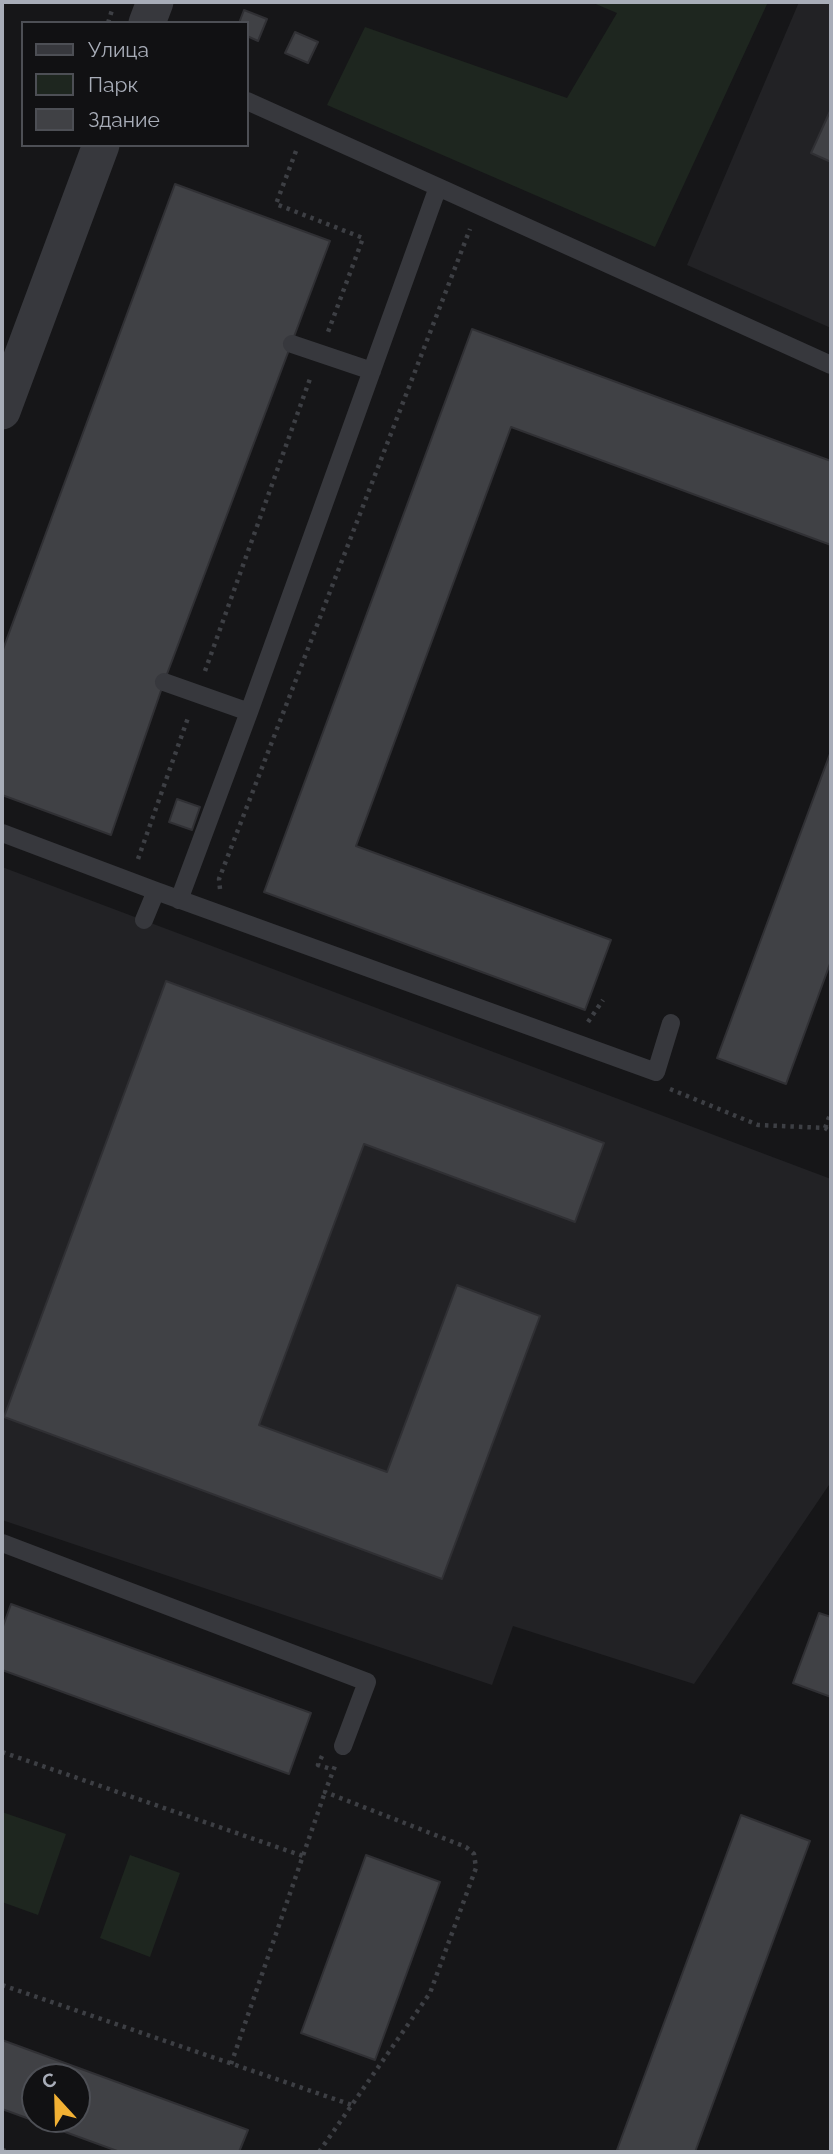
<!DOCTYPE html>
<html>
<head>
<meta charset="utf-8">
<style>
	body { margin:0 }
	#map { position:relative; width:833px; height:2154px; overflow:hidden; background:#161618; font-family:Raleway,sans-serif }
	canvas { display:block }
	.frame { position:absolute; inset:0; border:4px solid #a8adb8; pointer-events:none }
	.legend { position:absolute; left:21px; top:21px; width:228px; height:126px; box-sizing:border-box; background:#111113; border:2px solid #4d4f55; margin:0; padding:9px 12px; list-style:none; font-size:21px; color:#a8adb8 }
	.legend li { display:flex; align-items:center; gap:14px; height:35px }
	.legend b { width:35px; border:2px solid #4d4f55 }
	.north { position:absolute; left:21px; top:2063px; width:70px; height:70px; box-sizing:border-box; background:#111113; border:2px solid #4d4f55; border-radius:50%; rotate:338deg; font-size:19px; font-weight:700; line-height:28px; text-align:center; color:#a8adb8 }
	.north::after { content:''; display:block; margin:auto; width:24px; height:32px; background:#f2b134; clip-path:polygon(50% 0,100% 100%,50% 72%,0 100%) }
</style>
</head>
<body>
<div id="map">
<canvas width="833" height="2154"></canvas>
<div class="frame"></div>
<ul class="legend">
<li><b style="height:9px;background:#37383d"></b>Улица</li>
<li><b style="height:19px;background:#1e261f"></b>Парк</li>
<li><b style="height:19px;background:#404145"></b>Здание</li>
</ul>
<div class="north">С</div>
</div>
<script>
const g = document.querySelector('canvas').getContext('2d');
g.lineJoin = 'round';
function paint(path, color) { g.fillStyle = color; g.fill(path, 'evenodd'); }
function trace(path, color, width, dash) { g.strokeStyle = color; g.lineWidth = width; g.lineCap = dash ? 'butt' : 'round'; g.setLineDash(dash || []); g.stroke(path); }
const built = new Path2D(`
	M799,2H831V328L687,265Z
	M2,867L831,1179V1482L694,1684L513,1626L492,1685L2,1520Z`);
const green = new Path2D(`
	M591,2H768L655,247L327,105L365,27L567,98L617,13Z
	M2,1812L66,1834L38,1915L2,1902Z
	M130,1855L180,1873L150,1957L100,1938Z`);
const building = new Path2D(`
	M244,10L267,19L258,41L247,36V23H239Z
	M295,32L318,42L308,63L285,53Z
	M831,109V162L811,153Z
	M175,184L330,241L164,682L111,835L2,795V652Z
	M472,329L831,461V545L511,427L356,846L611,940L585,1010L264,892Z
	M831,751V961L786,1084L717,1058Z
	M177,799L200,807L192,830L169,822Z
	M166,981L604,1143L575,1222L364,1144L259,1425L387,1472L457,1285L540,1316L442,1579L4,1417Z
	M11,1604L311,1713L289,1774L2,1670V1629Z
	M819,1613L831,1617V1697L793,1683Z
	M741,1815L810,1841L695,2152H623L617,2150Z
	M366,1855L440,1882L375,2060L301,2033Z
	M2,2040L248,2130L239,2152H120L2,2109ZM35,2077H77V2119H35Z`);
const path = new Path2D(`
	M108,23L112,10
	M296,151L276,204L363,238L328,332
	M205,671L311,376
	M138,859L189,715
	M220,889L219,879L470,229
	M588,1022L603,1000
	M670,1089L758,1125L825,1128L831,1132
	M825,1128L831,1112
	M2,1752L303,1856
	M322,1756L318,1765L331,1769
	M2,1985L352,2105
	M231,2064L325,1792
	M2,2150L9,2152
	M319,2152L430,1993L476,1868L474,1854L466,1847L325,1792L335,1766`);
const service = new Path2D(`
	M438,187L831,365
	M292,344L372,371
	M164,682L249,712
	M2,833L156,891L656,1072L671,1023
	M179,900L249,712L438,187L247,101
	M144,920L156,891
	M2,1543L367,1682L343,1746`);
const minor = new Path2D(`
	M147,23L155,2
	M2,411L101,145`);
paint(built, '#222225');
paint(green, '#1e261f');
paint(building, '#404145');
trace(building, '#303034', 2);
trace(path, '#3d3f44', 4.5, [3.5, 5]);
trace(service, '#37383d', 18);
trace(minor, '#37383d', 37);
</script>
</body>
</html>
